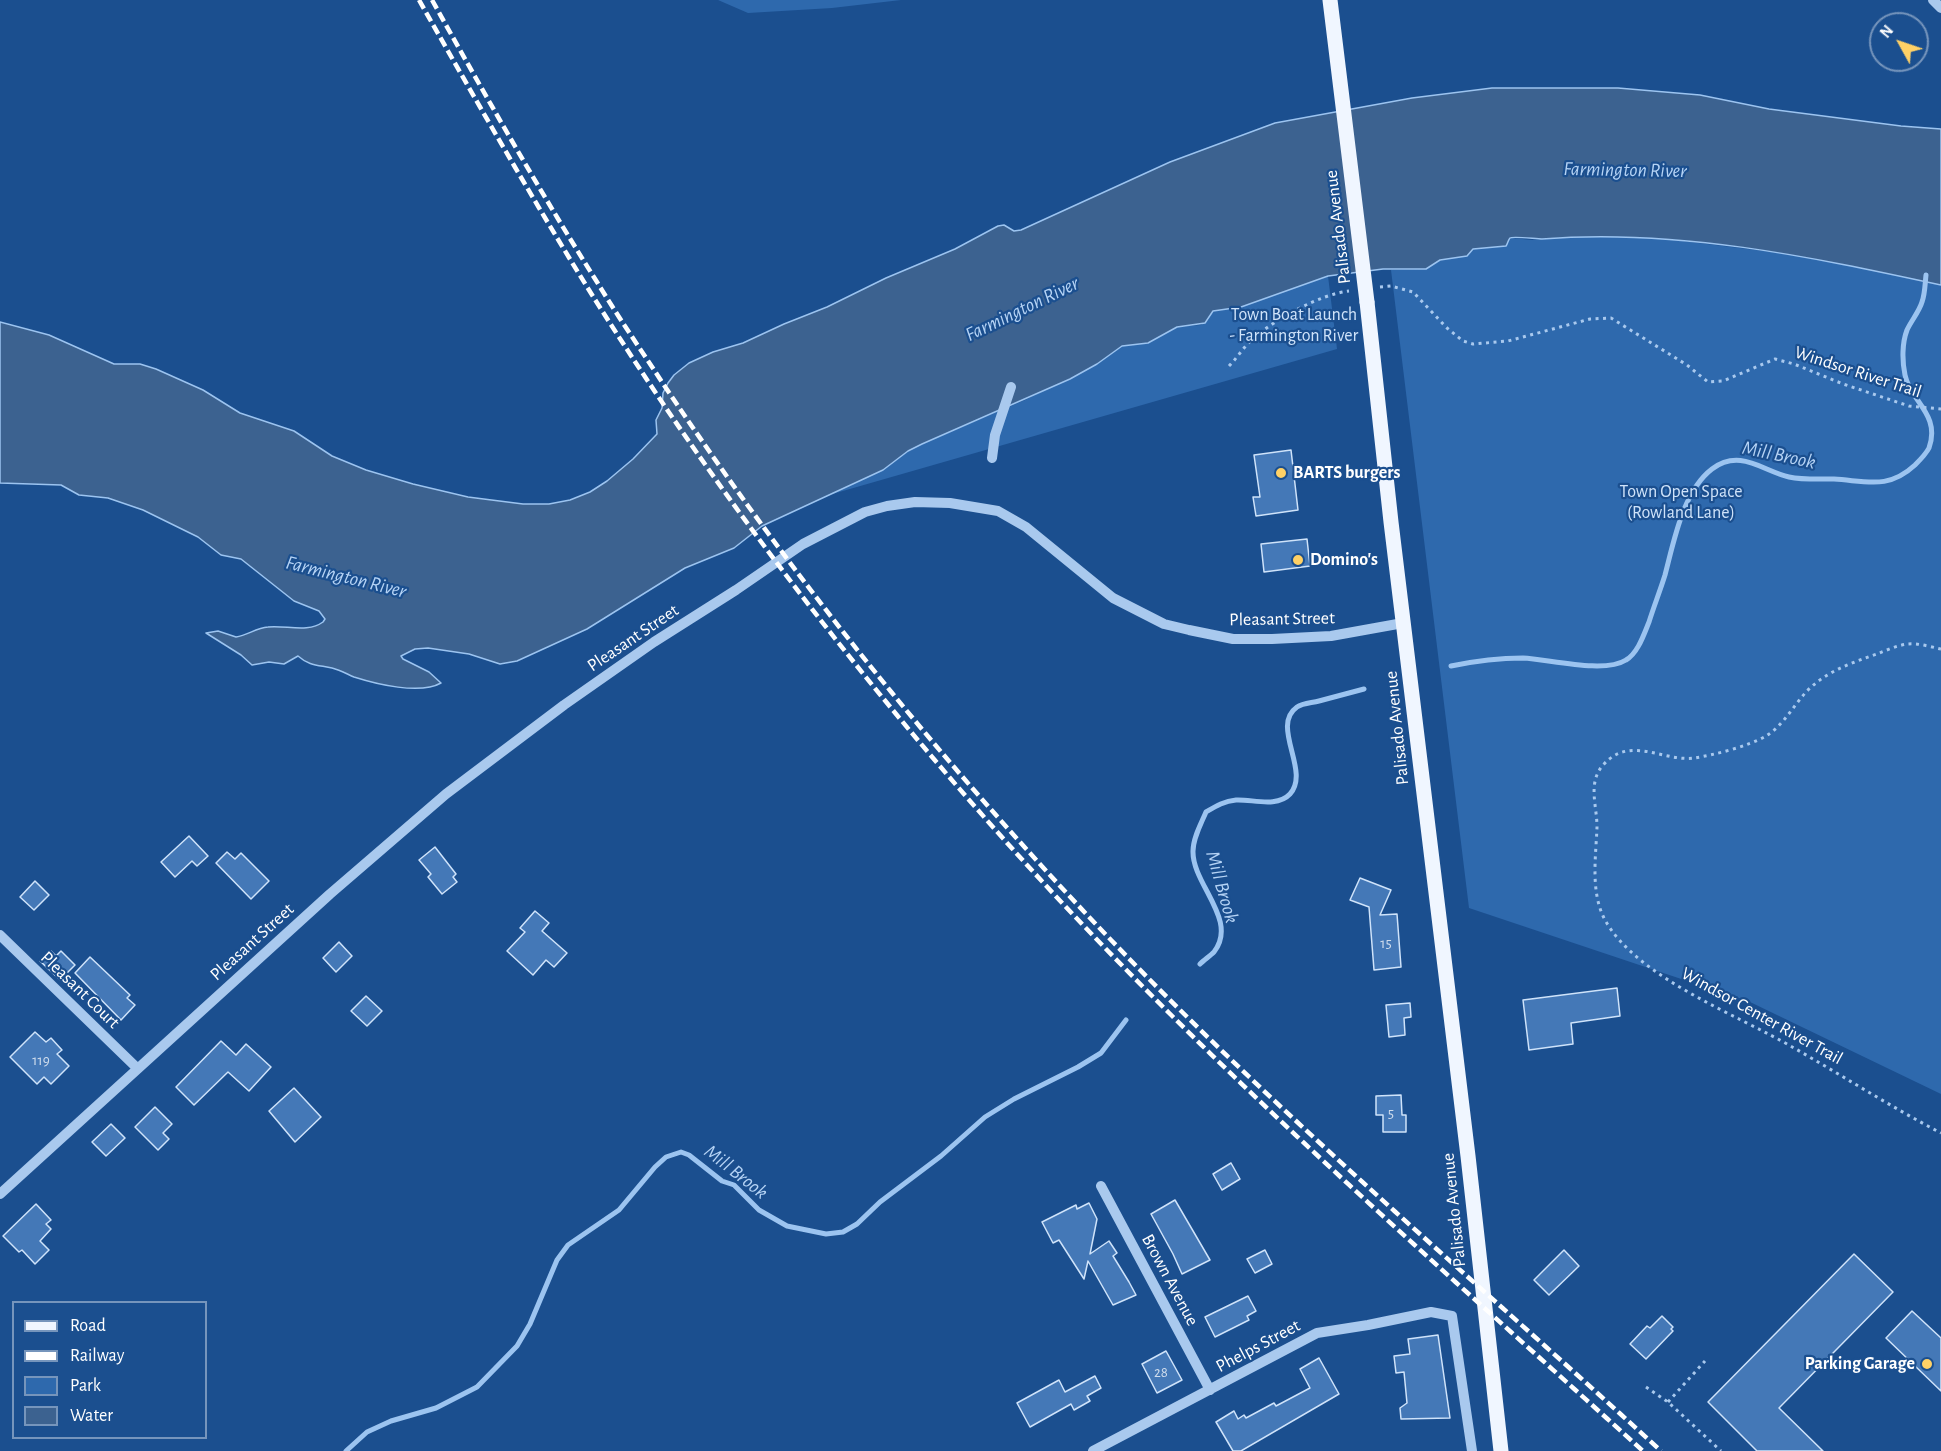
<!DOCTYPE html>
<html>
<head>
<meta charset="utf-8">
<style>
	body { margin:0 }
	#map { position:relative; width:1941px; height:1451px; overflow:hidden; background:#1b4f8f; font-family:"Alegreya Sans",sans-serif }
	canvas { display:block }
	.legend { position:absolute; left:12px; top:1301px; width:195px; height:138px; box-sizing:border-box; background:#1b4f8f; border:2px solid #7695bc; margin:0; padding:8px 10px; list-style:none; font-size:18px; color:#fff }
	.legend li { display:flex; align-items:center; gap:12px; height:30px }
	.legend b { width:30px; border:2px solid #7695bc }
	.north { position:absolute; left:1869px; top:12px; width:60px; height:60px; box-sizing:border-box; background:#1b4f8f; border:2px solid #7695bc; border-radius:50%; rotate:310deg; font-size:16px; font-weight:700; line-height:24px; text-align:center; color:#fff }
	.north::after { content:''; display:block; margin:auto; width:21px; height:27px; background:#ffd166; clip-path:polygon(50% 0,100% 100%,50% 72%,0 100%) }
</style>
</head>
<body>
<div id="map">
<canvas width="1941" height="1451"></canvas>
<ul class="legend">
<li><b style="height:8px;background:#f0f6ff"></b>Road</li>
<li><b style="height:8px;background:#fff"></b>Railway</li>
<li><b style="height:16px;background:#2e69ad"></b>Park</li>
<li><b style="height:16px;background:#3c6290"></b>Water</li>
</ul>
<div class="north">N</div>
</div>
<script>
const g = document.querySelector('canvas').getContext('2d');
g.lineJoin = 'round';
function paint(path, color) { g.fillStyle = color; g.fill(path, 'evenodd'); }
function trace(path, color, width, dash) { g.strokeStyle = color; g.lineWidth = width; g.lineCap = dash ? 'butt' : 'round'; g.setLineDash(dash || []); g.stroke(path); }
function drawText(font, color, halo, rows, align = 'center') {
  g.font = font + ' "Alegreya Sans",sans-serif'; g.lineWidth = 4.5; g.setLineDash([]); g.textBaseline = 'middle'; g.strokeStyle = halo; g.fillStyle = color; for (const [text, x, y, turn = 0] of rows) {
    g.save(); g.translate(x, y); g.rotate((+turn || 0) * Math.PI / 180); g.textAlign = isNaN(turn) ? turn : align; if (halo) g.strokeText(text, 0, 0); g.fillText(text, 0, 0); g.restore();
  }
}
const green = new Path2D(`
	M718,0H901L832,8L748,13Z
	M1579,236H1641L1805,256L1941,285V1094L1750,1002L1469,908L1391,270L1426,269L1440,260L1469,254L1472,249L1506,246L1509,239L1512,238L1532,240Z
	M1328,276L1337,349L822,497L883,470L908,451L922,444L1025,400L1097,364L1122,346L1148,343L1177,327L1201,325L1208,320L1211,313L1216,310L1241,307Z`);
const water = new Path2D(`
	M1492,88H1618L1700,95L1769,109L1901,126L1941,129V285C1812,257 1675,228 1542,239C1536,239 1513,236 1510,238C1508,240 1508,243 1506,246L1473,249L1467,256L1440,260L1426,269H1383L1328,276L1241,307L1213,311L1205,323L1177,327L1148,343L1122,346L1097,364L1070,379L922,444L908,451L883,470L762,526L734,548L685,568L587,629L517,661L500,664L469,654L428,648L415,649L401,656L403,659L429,672L441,683C420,695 376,684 354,677C347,674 340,670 332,668C319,665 309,666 298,656L284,664L269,662L252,665L241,655L206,633L218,631L236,637C248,635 256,628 268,627C286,625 308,633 323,622L325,619L319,611L294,601L241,559L221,555L198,537L143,510L108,498L79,495L61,485L0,483V322L49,335L114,364H140L156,369L203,390L240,413L294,431L332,456L366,470L413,484L468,497L523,504H549L570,500L590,492L607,481L633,459L657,434L656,420L662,408L663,393L668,383L674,375L689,363L713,352L743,343L784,324L827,307L886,278L955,249L998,226L1004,225L1014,231L1021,230L1170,162L1275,123L1412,98Z`);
const stream = new Path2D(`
	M1451,666C1475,661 1498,658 1523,658C1548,659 1604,674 1626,660C1638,653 1644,634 1649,622C1654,606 1660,591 1665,575C1674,541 1683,491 1712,469C1740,448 1763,471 1789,477C1803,480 1820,479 1834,479C1867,481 1888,490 1915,465C1920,460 1926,454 1929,448C1941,414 1910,401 1905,375C1902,361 1902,343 1907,330C1911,321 1919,312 1922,302C1925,294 1925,284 1926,275
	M1200,964C1204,960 1210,956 1214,952C1239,920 1192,884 1193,851C1193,838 1201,824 1206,812C1216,806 1224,801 1236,800C1252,799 1277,808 1290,794C1311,771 1270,726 1297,707C1303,703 1312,703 1319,701C1334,697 1349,693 1364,689
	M346,1451L367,1432L391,1421L436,1408L477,1387L517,1346L530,1324L557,1260L568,1245L619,1210L655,1167L666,1157L681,1152L689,1155L722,1181L734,1185L759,1210L787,1226L826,1234L843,1232L857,1224L880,1202L941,1156L985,1117L1014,1099L1078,1067L1101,1053L1126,1020`);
const building = new Path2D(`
	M1291,450L1298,510L1256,516L1253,497H1260L1254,455Z
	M1307,539L1310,566L1264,572L1261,544Z
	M189,836L208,856L197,866L192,861L175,877L161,862Z
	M435,847L456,874L453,877L457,882L442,894L428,877L431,874L419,860Z
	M227,852L235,859L241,853L269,881L251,899L216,863Z
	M1360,878L1391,890L1380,915L1397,914L1401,967L1374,970L1369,907L1350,900Z
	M35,881L49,895L34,910L20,897Z
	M535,911L549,923L542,931L567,953L554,967L546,960L533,975L507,951L525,932L520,928Z
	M339,942L352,956L336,972L323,958Z
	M51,951L56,956L61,951L75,965L60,980L40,961Z
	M90,957L130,995L127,998L135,1005L121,1020L75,973Z
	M1617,988L1620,1016L1571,1023L1573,1044L1529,1050L1523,1000Z
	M366,996L382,1011L367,1026L351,1011Z
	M1410,1003L1411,1017L1404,1018L1405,1035L1389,1037L1386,1005Z
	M35,1032L46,1042L51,1038L62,1050L57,1054L69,1066L51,1084L44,1077L37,1084L10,1057Z
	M221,1041L236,1055L246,1044L271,1067L249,1091L228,1072L194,1105L176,1087Z
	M294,1088L321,1117L295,1142L269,1111Z
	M1401,1095L1402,1115H1406V1132H1383V1115H1376V1096Z
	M155,1107L172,1124L163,1133L169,1139L158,1150L135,1127Z
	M111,1124L125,1138L106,1156L92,1142Z
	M1231,1163L1240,1179L1222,1190L1213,1174Z
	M1175,1200L1210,1260L1182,1274L1173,1254L1151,1214Z
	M1089,1203L1097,1219L1090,1254L1109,1241L1117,1253L1113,1256L1129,1282L1136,1295L1113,1305L1088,1261L1084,1279L1059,1240L1053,1243L1042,1222L1076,1205L1077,1209Z
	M36,1204L51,1220L46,1224L51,1229L40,1241L49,1250L35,1264L22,1250L19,1252L3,1236Z
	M1265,1250L1272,1264L1255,1273L1247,1259Z
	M1564,1250L1579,1266L1549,1295L1534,1280Z
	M1854,1254L1893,1292L1779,1408L1823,1451H1757L1708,1402Z
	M1248,1296L1256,1311L1247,1316L1249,1320L1215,1337L1205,1317Z
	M1912,1311L1941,1338V1391L1886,1338Z
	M1662,1316L1673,1327L1671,1329L1673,1331L1646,1359L1630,1344L1647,1326L1650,1328Z
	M1438,1335L1450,1418L1401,1419L1400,1408L1407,1403L1404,1372L1396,1373L1394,1356L1410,1354L1408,1339Z
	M1166,1351L1182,1380L1157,1393L1142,1364Z
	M1319,1358L1339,1394L1241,1451H1233L1216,1422L1234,1411L1238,1419L1244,1415L1246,1418L1274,1403L1276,1406L1310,1388L1300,1369Z
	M1095,1376L1101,1388L1087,1396L1090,1401L1074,1410L1071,1404L1030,1427L1017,1403L1059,1380L1065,1392Z`);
const path = new Path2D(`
	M1380,287L1391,286L1413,292L1447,328L1463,341L1473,344L1508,341L1590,319L1611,318L1687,365L1708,382L1723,381L1775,359L1794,364L1843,384L1909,406L1941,409
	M1229,366C1238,357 1244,346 1254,338C1275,319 1321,294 1349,291
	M1941,649C1931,647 1919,643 1908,644C1898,645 1887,650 1877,654C1851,663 1827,671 1807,691C1793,706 1783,726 1766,736C1749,746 1714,755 1694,758C1663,762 1631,735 1604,764C1587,782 1597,805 1597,827C1596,856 1590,892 1605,920C1637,978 1738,1015 1794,1048C1843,1076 1891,1107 1941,1133
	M1646,1387L1668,1402L1721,1451
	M1668,1402L1705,1361`);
const minor = new Path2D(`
	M1933,0L1941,8
	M992,458L995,435L1011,387
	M0,935L137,1068
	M1101,1186L1210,1390
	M0,1194L330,894L446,794L564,705L654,642L736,590L803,544L865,512L887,506L915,502L950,503L998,511L1026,527L1113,598L1164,624L1189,630L1233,639H1272L1331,636L1403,623
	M1093,1451L1317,1333L1368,1325L1431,1312L1452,1316L1472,1451`);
const major = new Path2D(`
	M1367,302L1391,522L1468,1156L1501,1451`);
const rail = new Path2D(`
	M419,0C474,97 530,195 589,290C708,480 844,659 992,826C1192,1052 1420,1249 1643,1451
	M432,0C485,95 539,190 597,282C617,315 639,347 660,379C793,579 945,767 1111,940C1285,1121 1477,1282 1661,1451`);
const majorBridge = new Path2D(`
	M1330,0L1367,302`);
const markers = [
	[1281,473,6,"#ffd166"],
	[1298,560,6,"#ffd166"],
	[1927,1364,6,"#ffd166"]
];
const numberNames = [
	["15",1386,943],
	["119",41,1060],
	["5",1391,1113],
	["28",1161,1372]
];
const streetNames = [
	["Palisado Avenue",1338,227,-97],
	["Windsor River Trail",1858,372,18],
	["Pleasant Street",1282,619,-1],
	["Pleasant Street",633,638,-34],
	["Palisado Avenue",1397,728,-96],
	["Pleasant Street",252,942,-42],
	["Pleasant Court",80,990,44],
	["Windsor Center River Trail",1762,1016,29],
	["Palisado Avenue",1454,1210,-96],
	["Brown Avenue",1170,1280,62],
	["Phelps Street",1258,1346,-28]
];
const parkNames = [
	["Town Boat Launch",1294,315],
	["- Farmington River",1294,336],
	["Town Open Space",1681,492],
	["(Rowland Lane)",1681,513]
];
const poiNames = [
	["BARTS burgers",1293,473],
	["Domino's",1310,560],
	["Parking Garage",1915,1364,"right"]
];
const waterNames = [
	["Farmington River",1625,170,1],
	["Farmington River",1022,309,-26],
	["Mill Brook",1779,455,12],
	["Farmington River",346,577,14],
	["Mill Brook",1222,887,74],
	["Mill Brook",736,1172,38]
];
paint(green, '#2e69ad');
paint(water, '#3c6290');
trace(water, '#9cc4f0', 1.5);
trace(stream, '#9cc4f0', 5);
paint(building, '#4478b7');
trace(building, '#cfe3fa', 1.5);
trace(path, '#a9c9ee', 3, [3, 4.5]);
trace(minor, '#a9c9ee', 10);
trace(major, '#f0f6ff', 15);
trace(rail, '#fff', 4.5, [10, 4.5]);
trace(majorBridge, '#f0f6ff', 15);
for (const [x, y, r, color] of markers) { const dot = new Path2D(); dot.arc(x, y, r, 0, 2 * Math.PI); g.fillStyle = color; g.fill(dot); trace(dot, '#1b4f8f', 2); }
drawText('15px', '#d0dded', null, numberNames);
drawText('18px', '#fff', '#1b4f8f', streetNames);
drawText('18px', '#cfe3fa', '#1b4f8f', parkNames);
drawText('bold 18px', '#fff', '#1b4f8f', poiNames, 'left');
drawText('italic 20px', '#b5d3f5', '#1b4f8f', waterNames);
</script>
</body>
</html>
